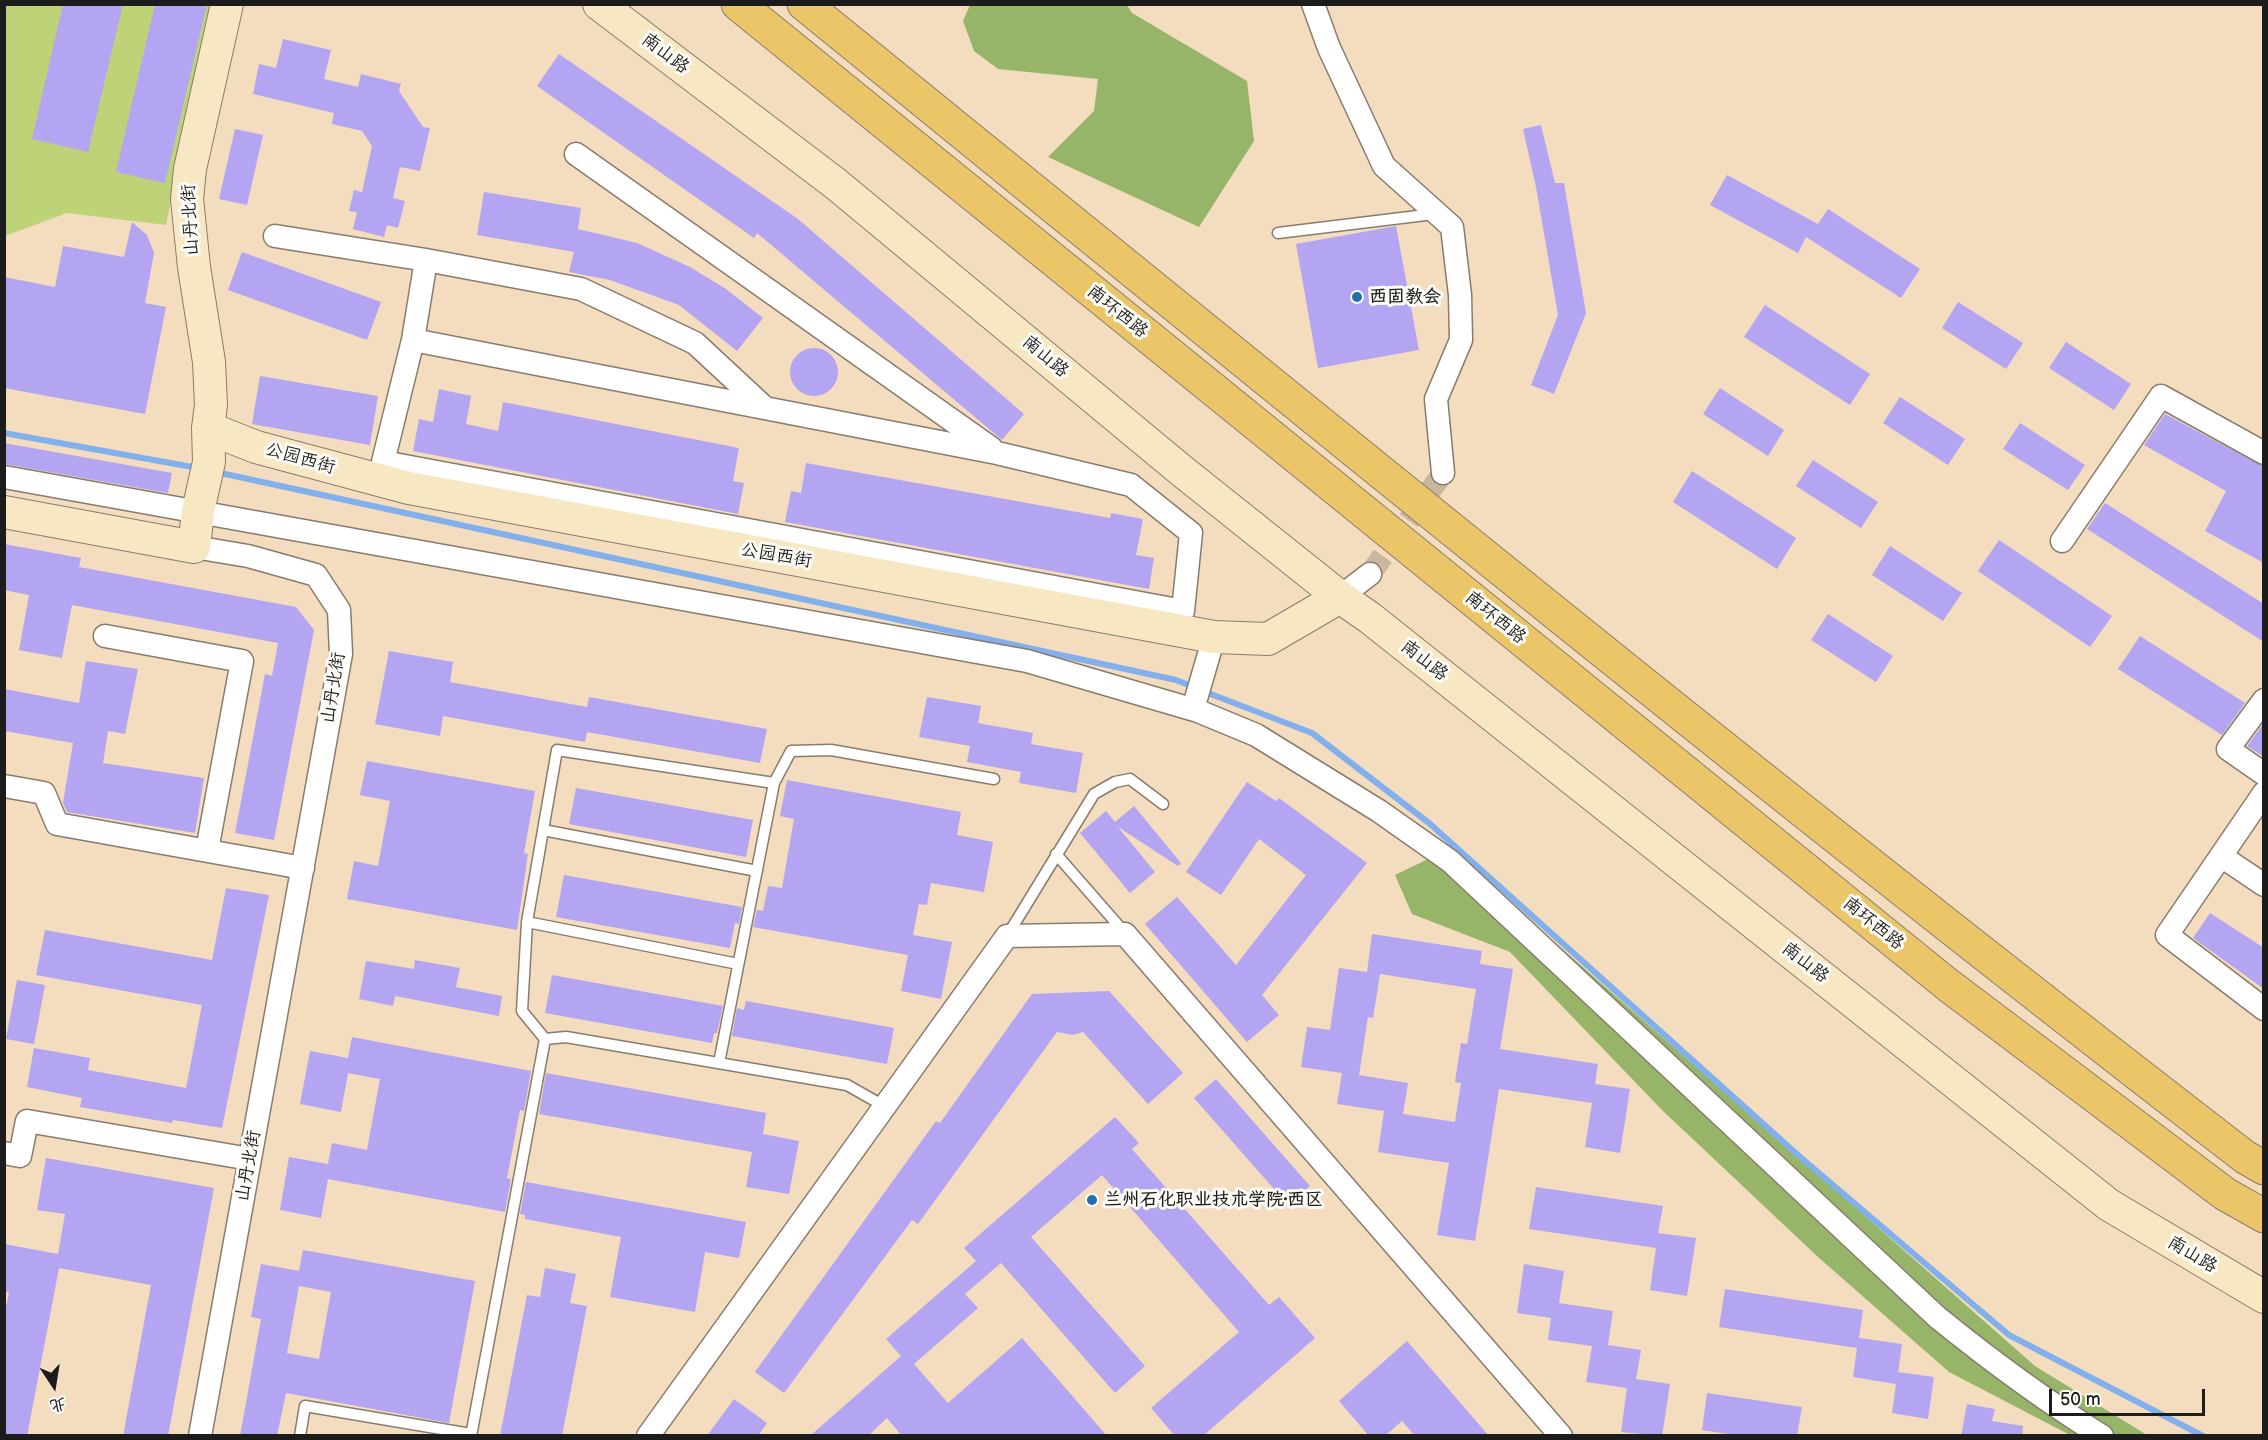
<!DOCTYPE html>
<html>
<head>
<meta charset="utf-8">
<style>
	body { margin:0 }
	#map { position:relative; width:2268px; height:1440px; overflow:hidden; background:#f4dcbf; font-family:"Balsamiq Sans","LXGW WenKai TC",sans-serif }
	canvas { display:block }
	.frame { position:absolute; inset:0; border:6px solid #1c1c1c; pointer-events:none }
	.north { position:absolute; left:24px; top:1356px; width:60px; height:60px; -webkit-text-stroke:4px #fdfcf7; paint-order:stroke; rotate:168deg; font-size:16px; font-weight:700; line-height:24px; text-align:center; color:#1c1c1c }
	.north::after { content:''; display:block; margin:auto; width:21px; height:27px; background:#1c1c1c; clip-path:polygon(50% 0,100% 100%,50% 72%,0 100%) }
	.scale { position:absolute; left:2049px; top:1389px; width:156px; height:27px; box-sizing:border-box; border:3px solid #1c1c1c; border-top:0; padding-left:8px; font-size:18px; line-height:21px; white-space:nowrap; color:#1c1c1c; -webkit-text-stroke:4px #fdfcf7; paint-order:stroke }
</style>
</head>
<body>
<div id="map">
<canvas width="2268" height="1440"></canvas>
<div class="frame"></div>
<div class="north">北</div>
<div class="scale">50 m</div>
</div>
<script>
const g = document.querySelector('canvas').getContext('2d');
g.lineJoin = 'round';
function paint(path, color) { g.fillStyle = color; g.fill(path, 'evenodd'); }
function trace(path, color, width, dash) { g.strokeStyle = color; g.lineWidth = width; g.lineCap = dash ? 'butt' : 'round'; g.setLineDash(dash || []); g.stroke(path); }
function drawText(font, color, halo, rows, align = 'center') {
  g.font = font + ' "Balsamiq Sans","LXGW WenKai TC",sans-serif'; g.lineWidth = 6; g.setLineDash([]); g.textBaseline = 'middle'; g.strokeStyle = halo; g.fillStyle = color; for (const [text, x, y, turn = 0] of rows) {
    g.save(); g.translate(x, y); g.rotate((+turn || 0) * Math.PI / 180); g.textAlign = isNaN(turn) ? turn : align; if (halo) g.strokeText(text, 0, 0); g.fillText(text, 0, 0); g.restore();
  }
}
const green = new Path2D(`
	M5,5H213L166,225L67,213L5,236Z`);
const forest = new Path2D(`
	M970,5H1127L1132,13L1247,81L1254,141L1199,227L1048,157L1094,111L1098,79L998,69L974,51L963,21Z
	M1449,849L2035,1366L2147,1435H2070L1949,1372L1818,1257L1662,1110L1510,952L1412,914L1395,875Z`);
const stream = new Path2D(`
	M4,433L198,468
	M216,472L1176,680L1194,687
	M1203,691L1312,733L1429,823L1799,1156L2009,1335L2203,1436`);
const building = new Path2D(`
	M63,4H123L88,152L32,139Z
	M155,4H207L165,183L116,172Z
	M283,39L331,50L324,79L358,87L361,74L401,84L399,91L423,127L430,128L420,171L400,167L393,198L405,201L398,228L387,225L384,237L353,229L357,212L349,211L354,190L362,192L372,146L362,131L332,124L334,113L253,94L259,64L276,68Z
	M559,54L798,219L1024,414L1002,440L757,233L754,238L537,86Z
	M1541,125L1555,183H1564L1586,313L1554,394L1531,385L1558,315L1536,187L1523,129Z
	M235,129L263,135L247,205L219,199Z
	M1727,175L1818,224L1828,209L1920,269L1901,298L1806,237L1798,253L1710,205Z
	M484,192L581,208L578,229L637,243L690,267L726,289L763,318L737,351L679,305L610,280L569,272L574,252L477,235Z
	M132,222L147,235L154,253L145,303L166,307L145,414L4,388V277L55,287L63,246L124,257Z
	M1396,226L1419,350L1318,368L1296,244Z
	M242,252L381,302L367,340L228,290Z
	M1958,302L2023,343L2006,369L1942,328Z
	M1765,305L1870,374L1850,405L1744,337Z
	M2066,342L2131,384L2114,410L2049,368Z
	M790 372a24 24 0 1 1 48 0a24 24 0 1 1-48 0Z
	M260,376L378,396L370,445L252,424Z
	M1720,388L1784,430L1768,456L1703,414Z
	M439,389L471,396L466,424L498,431L503,402L739,448L733,481L744,483L738,514L413,451L419,419L433,422Z
	M1900,397L1965,439L1948,465L1883,423Z
	M2165,414L2264,467V563L2205,531L2226,491L2144,445Z
	M2020,423L2085,465L2068,490L2003,449Z
	M4,443L172,473L168,493L4,464Z
	M1813,460L1878,502L1861,528L1796,486Z
	M806,463L1110,518L1111,513L1143,519L1136,555L1154,558L1149,589L785,522L791,491L801,493Z
	M1692,471L1796,538L1777,569L1673,502Z
	M2105,503L2264,604V642L2087,529Z
	M1999,540L2112,616L2090,647L1978,571Z
	M4,544L81,558L79,567L296,607L314,630L274,840L235,833L265,674L272,676L278,643L72,605L62,658L19,650L29,595L4,590Z
	M1890,546L1962,593L1943,621L1872,575Z
	M1828,614L1893,656L1876,682L1811,640Z
	M2140,636L2245,703L2222,735L2118,669Z
	M389,651L453,662L450,682L587,707L589,697L767,729L760,763L587,732L585,742L443,716L440,736L375,724Z
	M86,661L138,669L125,734L108,731L103,763L204,778L195,833L67,812L63,803L73,743L4,731V689L79,703Z
	M927,697L981,706L978,723L1033,733L1031,744L1083,753L1076,793L1019,783L1021,772L967,762L970,746L919,737Z
	M2264,723V757L2247,746Z
	M367,761L535,791L524,853L528,854L517,930L347,899L354,861L378,866L390,801L360,795Z
	M787,780L961,812L957,835L993,842L984,892L931,883L927,905L919,904L913,935L952,942L941,999L901,991L908,955L753,927L757,910L763,911L768,886L782,888L794,819L780,816Z
	M1247,782L1276,801L1279,798L1367,863L1262,995L1279,1015L1247,1042L1145,924L1177,897L1236,965L1306,875L1259,839L1221,895L1186,872Z
	M576,788L753,820L746,857L569,824Z
	M1134,806L1181,863L1178,866L1118,827L1155,872L1130,893L1080,833L1106,811L1115,822Z
	M564,875L742,907L739,924L735,923L730,948L556,917Z
	M226,888L269,895L222,1128L173,1120L172,1123L80,1107L82,1098L27,1087L34,1048L90,1058L88,1070L186,1088L202,1005L36,975L45,930L212,960Z
	M2210,913L2264,948V989L2193,938Z
	M1372,934L1482,951L1480,964L1513,969L1500,1049L1598,1064L1595,1084L1630,1089L1620,1153L1585,1147L1592,1103L1499,1089L1475,1241L1437,1235L1449,1163L1378,1152L1384,1111L1337,1104L1342,1073L1301,1067L1307,1027L1330,1030L1339,968L1380,974L1373,1018L1368,1017L1359,1075L1408,1083L1403,1114L1455,1122L1461,1083L1455,1082L1461,1043L1467,1044L1476,989L1367,972Z
	M415,960L460,968L456,987L502,996L499,1016L395,996L393,1006L359,999L366,961L414,969Z
	M552,975L723,1006L717,1033H714L712,1043L545,1013Z
	M17,980L45,985L34,1044L6,1039Z
	M1109,991L1183,1073L1148,1104L1083,1032L1073,1035L1057,1032L918,1224L912,1220L784,1393L755,1372L936,1121L940,1123L1032,994Z
	M746,1001L894,1028L887,1064L732,1036L737,1008L744,1010Z
	M352,1037L531,1071L524,1111L520,1110L507,1178L511,1179L505,1212L328,1179L321,1218L280,1210L289,1157L328,1164L332,1143L367,1150L380,1079L348,1073L341,1112L300,1104L310,1051L348,1058Z
	M546,1073L766,1113L763,1134L799,1141L789,1194L746,1187L752,1152L539,1114Z
	M1216,1079L1310,1186L1288,1205L1194,1098Z
	M1115,1117L1139,1143L1132,1149L1269,1305L1279,1297L1315,1338L1203,1436H1175L1151,1408L1239,1332L1102,1175L1031,1237L1145,1366L1115,1393L1001,1263L965,1294L978,1308L914,1364L948,1403L1022,1338L1107,1436H902L887,1418L868,1436H810L901,1356L886,1339L976,1261L964,1248Z
	M46,1158L214,1188L168,1436H123L151,1285L59,1268L27,1436H4V1317L9,1292H4V1244L58,1254L65,1214L37,1210Z
	M526,1182L746,1222L739,1258L705,1252L695,1312L610,1297L621,1237L525,1219V1215L520,1214Z
	M1536,1187L1663,1206L1658,1233L1696,1238L1687,1296L1650,1290L1656,1248L1529,1229Z
	M303,1250L475,1281L449,1423L286,1393L277,1436H240L261,1319L251,1317L261,1264L299,1271ZM299,1286L331,1292L319,1359L287,1353Z
	M1524,1264L1564,1271L1559,1303L1613,1311L1608,1345L1641,1350L1636,1379L1670,1384L1662,1436L1621,1432L1627,1388L1586,1382L1592,1346L1548,1340L1551,1318L1517,1313Z
	M545,1268L576,1274L570,1303L587,1306L562,1436H500L527,1295L540,1297Z
	M1725,1289L1863,1310L1859,1338L1902,1344L1897,1381L1898,1372L1934,1377L1928,1419L1892,1413L1896,1384L1853,1377L1857,1348L1719,1327Z
	M1407,1341L1489,1436H1415L1402,1421L1385,1436H1369L1339,1401Z
	M1707,1393L1802,1407L1797,1436H1740L1702,1430Z
	M734,1399L767,1423L758,1436H707Z
	M1967,1404L1995,1409L1992,1421L2023,1426L2022,1436H1961Z`);
const streetTunnel = new Path2D(`
	M1370,574L1443,473`);
const lane = new Path2D(`
	M1278,233L1434,214
	M543,830L757,871
	M1056,854L1125,933
	M527,922L738,964
	M1007,936L1094,794L1115,782L1130,779L1163,804
	M545,1039L566,1037L847,1085L884,1106
	M719,1063L774,783L791,751L831,750L994,779
	M300,1436L305,1406L471,1434
	M471,1436L545,1039L522,1011L527,922L557,750L774,783`);
const street = new Path2D(`
	M1313,4L1329,48L1384,166L1452,227L1460,295L1461,340L1436,399L1443,473
	M576,154L991,448
	M275,236L426,260
	M413,340L426,260L581,289L695,343L765,408
	M4,477L1027,661L1198,711L1256,735L1379,811L1450,861L1937,1317C1990,1360 2044,1400 2102,1436
	M379,481L383,462L1183,611L1191,533L1131,485L997,453L413,340L383,462
	M2062,541L2161,396L2264,453
	M194,547L248,556L316,575L339,610L341,654L200,1436
	M1340,597L1370,574
	M105,636L242,661L207,850
	M2264,700L2228,749L2264,774
	M1193,709L1214,637
	M4,786L44,793L57,824L303,868
	M2264,793L2167,935L2264,1009
	M2221,856L2264,885
	M4,1153L20,1156L27,1121L250,1159
	M648,1436L1007,936L1125,934L1561,1436`);
const secondary = new Path2D(`
	M599,4L836,184L1182,471L1340,597L1370,618L2109,1205L2264,1297
	M208,428L256,447L409,488L1214,637L1268,639L1340,597
	M4,512L194,547L198,511L209,462L208,428L211,405L209,362L194,267L187,199L190,169L227,4`);
const highway = new Path2D(`
	M738,4L1948,985L2225,1194L2264,1216
	M804,4C1282,392 1758,782 2245,1157L2264,1168`);
const markers = [
	[1357,297,6,"#1f6fb2"],
	[1092,1200,6,"#1f6fb2"]
];
const streetNames = [
	["南山路",665,54,37],
	["山丹北街",191,220,-93],
	["南环西路",1117,312,39],
	["南山路",1045,357,40],
	["公园西街",300,459,16],
	["公园西街",776,556,10],
	["南环西路",1495,618,39],
	["南山路",1424,661,38],
	["山丹北街",334,688,-81],
	["南环西路",1873,924,39],
	["南山路",1805,963,38],
	["山丹北街",249,1166,-80],
	["南山路",2192,1255,31]
];
const poiNames = [
	["西固教会",1369,297],
	["兰州石化职业技术学院·西区",1104,1200]
];
paint(green, '#bed377');
paint(forest, '#96b568');
trace(stream, '#81b0ec', 6);
paint(building, '#b3a5f1');
trace(streetTunnel, '#c9b69e', 22, [22, 11]);
trace(lane, '#887c6e', 13);
trace(street, '#887c6e', 25);
trace(secondary, '#887c6e', 34);
trace(highway, '#887c6e', 35);
trace(lane, '#fff', 10);
trace(street, '#fff', 22);
trace(secondary, '#f7e8c3', 32);
trace(highway, '#ebc669', 33);
for (const [x, y, r, color] of markers) { const dot = new Path2D(); dot.arc(x, y, r, 0, 2 * Math.PI); g.fillStyle = color; g.fill(dot); trace(dot, '#fdfcf7', 2); }
drawText('18px', '#1c1c1c', '#fdfcf7', streetNames);
drawText('bold 18px', '#1c1c1c', '#fdfcf7', poiNames, 'left');
</script>
</body>
</html>
